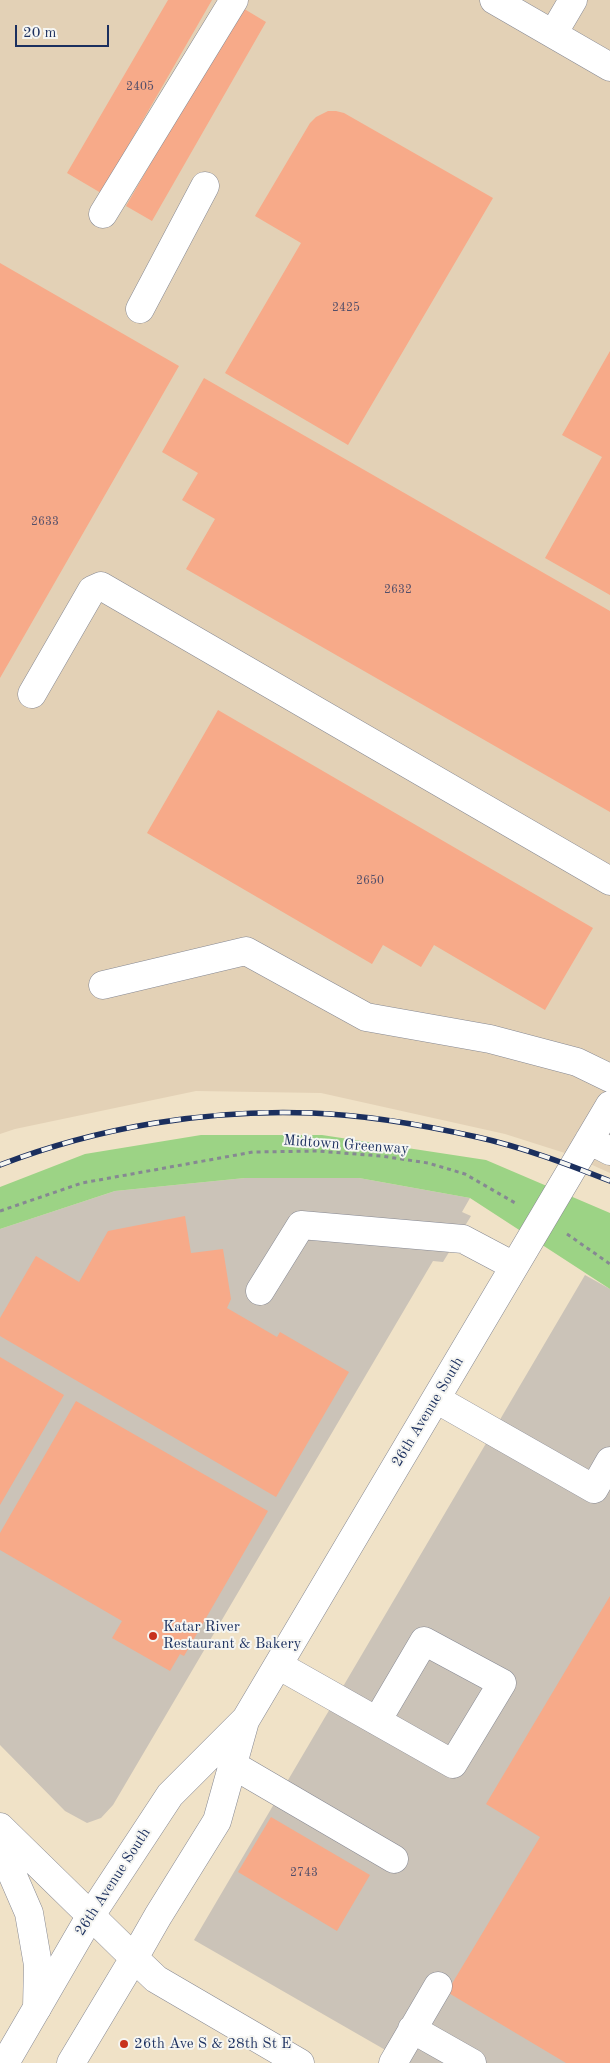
<!DOCTYPE html>
<html>
<head>
<meta charset="utf-8">
<style>
	body { margin:0 }
	#map { position:relative; width:610px; height:2063px; overflow:hidden; background:#f0e2c7; font-family:"Old Standard TT",serif }
	canvas { display:block }
	.scale { position:absolute; left:15px; top:25px; width:94px; height:22px; box-sizing:border-box; border:2px solid #1b2f5e; border-top:0; padding-left:6px; font-size:15px; line-height:18px; white-space:nowrap; color:#1b2f5e; -webkit-text-stroke:4px #f6f6f2; paint-order:stroke }
</style>
</head>
<body>
<div id="map">
<canvas width="610" height="2063"></canvas>
<div class="scale">20 m</div>
</div>
<script>
const g = document.querySelector('canvas').getContext('2d');
g.lineJoin = 'round';
function paint(path, color) { g.fillStyle = color; g.fill(path, 'evenodd'); }
function trace(path, color, width, dash) { g.strokeStyle = color; g.lineWidth = width; g.lineCap = dash ? 'butt' : 'round'; g.setLineDash(dash || []); g.stroke(path); }
function drawText(font, color, halo, rows, align = 'center') {
  g.font = font + ' "Old Standard TT",serif'; g.lineWidth = 4; g.setLineDash([]); g.textBaseline = 'middle'; g.strokeStyle = halo; g.fillStyle = color; for (const [text, x, y, turn = 0] of rows) {
    g.save(); g.translate(x, y); g.rotate((+turn || 0) * Math.PI / 180); g.textAlign = isNaN(turn) ? turn : align; if (halo) g.strokeText(text, 0, 0); g.fillText(text, 0, 0); g.restore();
  }
}
const built = new Path2D(`
	M0,0H610V1173L568,1154L505,1134L321,1093L196,1091L15,1129L0,1134Z`);
const industrial = new Path2D(`
	M245,1178H359L470,1198L462,1212L471,1216L443,1262L433,1261L113,1805L101,1818L87,1823L65,1811L0,1745V1229L115,1191Z
	M585,1275L610,1289V2063H408L194,1940Z`);
const green = new Path2D(`
	M201,1135H322L486,1160L610,1213V1289L470,1198L359,1178H245L115,1191L0,1229V1187L85,1154Z`);
const building = new Path2D(`
	M168,0H212L101,193L67,173Z
	M241,7L266,22L152,221L126,206Z
	M328,111H336L344,113L493,198L348,445L225,373L301,243L255,216L310,123L316,117Z
	M0,263L179,366L0,678Z
	M610,351V595L545,558L602,457L562,435Z
	M204,378L610,611V812L186,569L215,519L182,500L198,473L162,452Z
	M218,710L593,928L545,1010L434,945L421,967L383,945L372,964L147,833Z
	M185,1216L191,1253L223,1249L231,1299L227,1308L277,1337L280,1332L349,1372L276,1497L0,1336V1318L36,1256L79,1282L108,1231Z
	M0,1357L64,1395L0,1505Z
	M76,1401L268,1511L184,1656L180,1654L170,1671L112,1638L122,1621L0,1550V1533Z
	M610,1596V2063H566L447,1992L540,1837L486,1804Z
	M271,1817L370,1875L337,1931L238,1872Z`);
const path = new Path2D(`
	M0,1211L82,1183L253,1152L317,1151L381,1156L428,1163L465,1174L517,1204
	M567,1234L610,1264`);
const minor = new Path2D(`
	M494,0L610,67
	M553,34L573,0
	M103,214L234,0
	M140,309L205,186
	M32,694L92,590L101,586L610,881
	M103,985L246,951L366,1017L490,1039L577,1062L610,1078
	M589,1140L610,1151
	M260,1291L301,1225L463,1239L514,1266
	M436,1399L594,1489L610,1461
	M278,1665L453,1764L502,1683L424,1641L377,1721
	M245,1721L217,1821L158,1916L134,1958L156,1979L300,2063
	M233,1765L394,1859
	M37,2008L91,1915L170,1795L246,1719L610,1105
	M412,2029L472,2063
	M393,2063L438,1986`);
const major = new Path2D(`
	M0,1827L134,1958L71,2063
	M0,1846L29,1913L38,1965L37,2008L5,2063`);
const rail = new Path2D(`
	M0,1165C98,1127 208,1109 312,1113C368,1115 423,1125 477,1137C522,1147 567,1164 610,1181`);
const markers = [
	[153,1636,5,"#c8321e"],
	[124,2044,5,"#c8321e"]
];
const numberNames = [
	["2405",140,87],
	["2425",346,308],
	["2633",45,522],
	["2632",398,590],
	["2650",370,881],
	["2743",304,1873]
];
const streetNames = [
	["Midtown Greenway",346,1145,4],
	["26th Avenue South",428,1412,-59],
	["26th Avenue South",113,1882,-57]
];
const poiNames = [
	["Katar River",163,1627],
	["Restaurant & Bakery",163,1644],
	["26th Ave S & 28th St E",134,2044]
];
paint(built, '#e3d1b6');
paint(industrial, '#cbc3b8');
paint(green, '#9cd385');
paint(building, '#f7aa89');
trace(minor, '#868892', 29);
trace(major, '#868892', 29);
trace(path, '#868892', 3, [4, 4]);
trace(minor, '#fff', 28);
trace(major, '#fff', 28);
trace(rail, '#1b2f5e', 5.5);
trace(rail, '#f6f6f2', 4, [11]);
for (const [x, y, r, color] of markers) { const dot = new Path2D(); dot.arc(x, y, r, 0, 2 * Math.PI); g.fillStyle = color; g.fill(dot); trace(dot, '#f6f6f2', 2); }
drawText('12px', '#524e69', null, numberNames);
drawText('15px', '#1b2f5e', '#f6f6f2', streetNames);
drawText('15px', '#1b2f5e', '#f6f6f2', poiNames, 'left');
</script>
</body>
</html>
